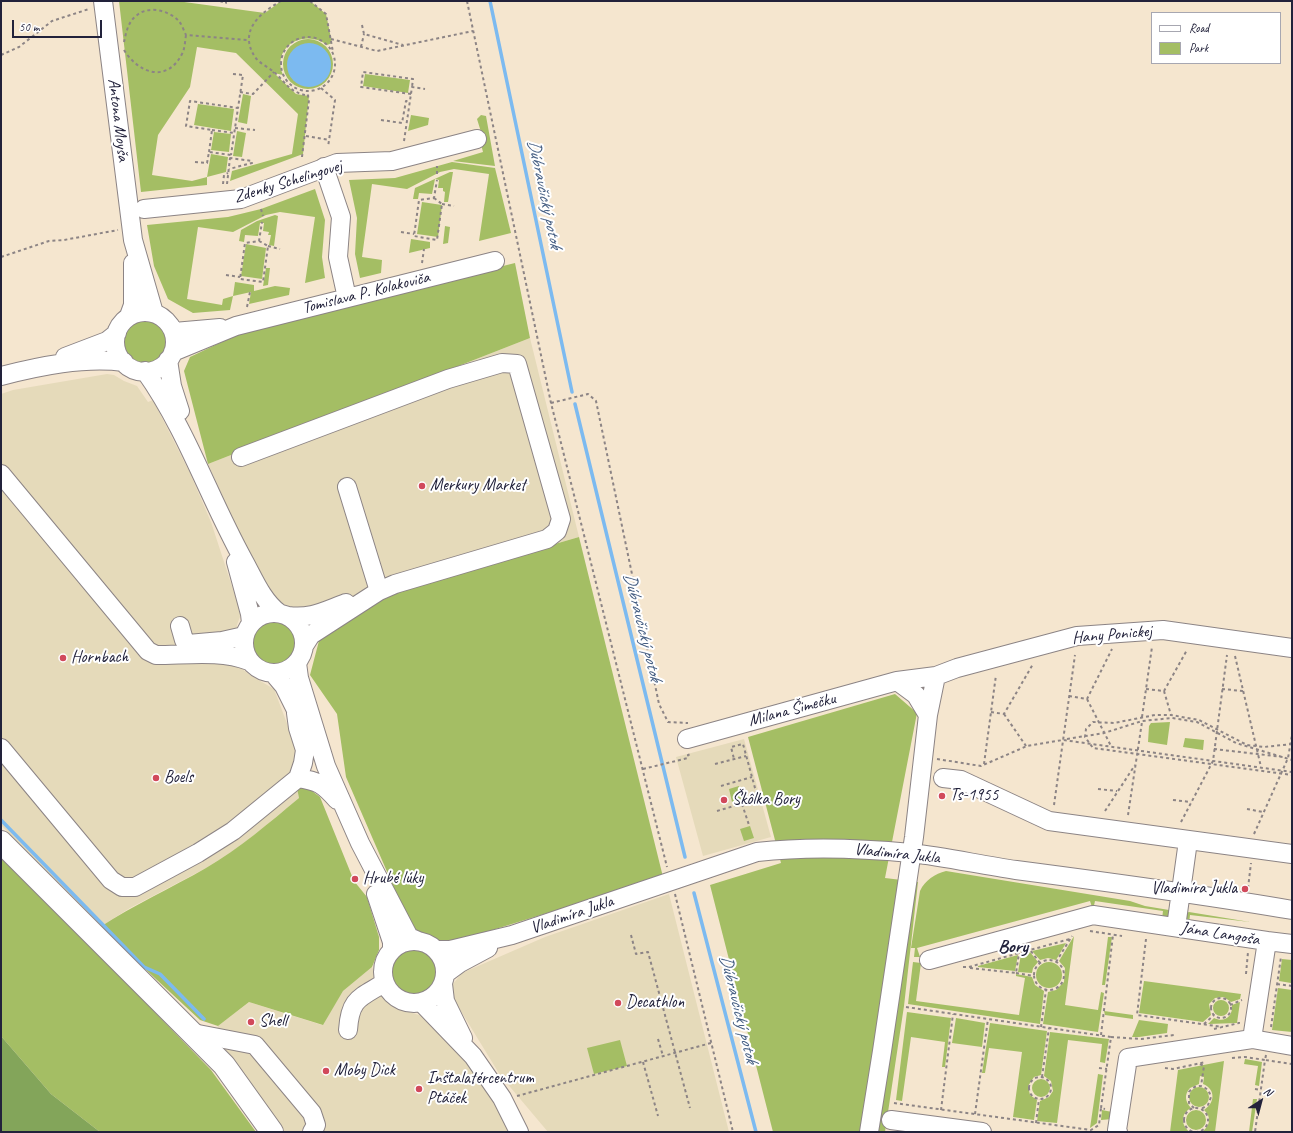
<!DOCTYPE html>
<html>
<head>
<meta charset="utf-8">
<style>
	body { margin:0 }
	#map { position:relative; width:1293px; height:1133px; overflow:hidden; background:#f5e6cf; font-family:Caveat,sans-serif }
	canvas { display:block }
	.frame { position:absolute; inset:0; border:2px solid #22223b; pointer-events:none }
	.legend { position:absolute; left:1151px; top:12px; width:130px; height:52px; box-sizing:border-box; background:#fff; border:1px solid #a7a7b1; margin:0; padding:5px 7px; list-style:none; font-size:12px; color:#22223b }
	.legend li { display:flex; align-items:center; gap:8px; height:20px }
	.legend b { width:20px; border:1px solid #a7a7b1 }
	.north { position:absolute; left:1241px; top:1081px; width:40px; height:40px; -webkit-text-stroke:3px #fff; paint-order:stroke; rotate:36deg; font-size:11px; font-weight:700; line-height:16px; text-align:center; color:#22223b }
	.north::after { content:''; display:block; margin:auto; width:14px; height:18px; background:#22223b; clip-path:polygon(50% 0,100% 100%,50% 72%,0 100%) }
	.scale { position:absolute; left:12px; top:20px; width:90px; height:18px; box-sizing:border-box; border:2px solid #22223b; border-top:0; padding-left:5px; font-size:12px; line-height:14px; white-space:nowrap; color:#22223b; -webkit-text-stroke:3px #fff; paint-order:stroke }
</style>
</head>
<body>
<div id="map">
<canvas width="1293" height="1133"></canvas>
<div class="frame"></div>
<ul class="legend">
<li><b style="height:5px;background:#fff"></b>Road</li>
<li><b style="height:11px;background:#a4be64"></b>Park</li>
</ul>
<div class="north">N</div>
<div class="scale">50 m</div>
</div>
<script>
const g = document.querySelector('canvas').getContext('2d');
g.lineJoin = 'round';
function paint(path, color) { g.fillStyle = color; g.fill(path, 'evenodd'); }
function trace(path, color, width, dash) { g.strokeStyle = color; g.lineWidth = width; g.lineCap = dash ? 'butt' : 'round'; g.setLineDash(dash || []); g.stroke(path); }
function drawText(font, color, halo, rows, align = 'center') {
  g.font = font + ' Caveat,sans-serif'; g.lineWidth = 4; g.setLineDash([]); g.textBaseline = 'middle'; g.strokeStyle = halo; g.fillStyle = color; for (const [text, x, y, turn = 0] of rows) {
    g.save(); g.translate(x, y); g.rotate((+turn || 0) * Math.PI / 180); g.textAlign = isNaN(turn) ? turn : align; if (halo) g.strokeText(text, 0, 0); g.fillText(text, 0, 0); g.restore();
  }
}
const built = new Path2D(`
	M530,338L579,537L397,590L306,610L297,609L280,603L263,586L208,464Z
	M107,374L114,375L124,381L137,386L148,402L153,400L190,473L211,522L241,614L237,625V665L250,675L274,689L294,742L296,752L293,764L299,798L241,846L206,868L130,908L100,927L1,825V394L13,390Z
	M744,739L771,837L703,856L676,757Z
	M669,894L729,1132H548L500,1075L456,1003L452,994V985L462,973L545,937Z
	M372,967L391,1006L422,1016L431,1026L435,1024L480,1080L512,1132H285L264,1101L212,1040L218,1026L249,1002L322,1025L343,991Z`);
const green = new Path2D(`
	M119,1H177L265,13L281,1H310L326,14L332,43L327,45C304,28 271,47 283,75L274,73L296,94L309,96L303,154L230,181L232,171L292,154L298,114L236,53L197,47L190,87L158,135L152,175L192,181L207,177L211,154L228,157L226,172L207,177V185L141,192Z
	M283 64a25 25 0 1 1 50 0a25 25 0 1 1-50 0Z
	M365,74L410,80L408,93L363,86Z
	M243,94L251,96L247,124L238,122Z
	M198,104L234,109L231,131L194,125Z
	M411,115L429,118L428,125L408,131Z
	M481,115L486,116L495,166L453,161L483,152L478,133L481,132L477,119Z
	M237,131L246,133L242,157L233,156Z
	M214,132L231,134L229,152L211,150Z
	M452,162L495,168L511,233L479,241L489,174L454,169L440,172L407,189L372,184L362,257L382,260L381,273L360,278L355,254L357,218L349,180L395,178Z
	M450,172H453L448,202H444L445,192L443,191V188H438L439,180L435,179L432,194L419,193L418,199H413L415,188Z
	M315,189L325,220L322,257L325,278L305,283L315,217L280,212L266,215L233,232L198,227L187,299L222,305L223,299L233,296L235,282L254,285V291L275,286L290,288L289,295L249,304L251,292L233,296L230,310L193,313L168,299L154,266L147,225L228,217L261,209Z
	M422,202L442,205L438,237L417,234Z
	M275,215L278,216L274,246L269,245L271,235H268L269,232L263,231L264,223H260L258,236L245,235L244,242L239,241L241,230L257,221Z
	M445,226L450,227L448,243L443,244Z
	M411,239L430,242V248L409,253Z
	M246,244L266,248L262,279L241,276Z
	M515,263L530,338L208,464L184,371L190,357L249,329Z
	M266,268H270L268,285L263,286Z
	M124 341a22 22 0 1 1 44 0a22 22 0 1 1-44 0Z
	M579,537L663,877L441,946L411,927L346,777L337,714L310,675L320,637L397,590Z
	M252 643a22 22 0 1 1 44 0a22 22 0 1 1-44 0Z
	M895,694L917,713L885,878L918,882L904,1006L885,1132H773L710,885L781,863L748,737Z
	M1170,722L1167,745L1148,742L1149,726L1151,723Z
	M1185,738L1204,740L1203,750L1183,747Z
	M739,786L742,799L732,802L729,789Z
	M297,788H308L320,797L354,881L367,897L379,937V950L372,967L343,991L323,1025L249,1002L218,1026L200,1020L100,927C134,905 171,888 206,868C240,848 269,823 299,798Z
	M750,826L754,838L744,841L740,829Z
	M1,854L211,1070L256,1132H100L51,1094L1,1036Z
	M946,871L1130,901L1145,906L1169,910L1170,915L1162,919L1163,911L1095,901L1093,910L1090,901L917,948L920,957H914L915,948H911L920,891C925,880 935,874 946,871Z
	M1189,912L1250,922L1190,915L1189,923L1186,922V913Z
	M1074,936L1065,1005L1098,1010L1101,992L1104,993L1098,1032L1043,1024L1048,992L1056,990L1064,982L1065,968L1059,961Z
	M1108,937H1112L1105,985H1102Z
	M1066,943L1056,960L1048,958L1040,960L1032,951Z
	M392 972a22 22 0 1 1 44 0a22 22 0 1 1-44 0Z
	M1030,952L1038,962L1033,968L1032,973L1018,972L1021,954Z
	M1018,955L1015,971L978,967V966Z
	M1282,959L1292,960L1291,983L1279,981Z
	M1036 975a13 13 0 1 1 26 0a13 13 0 1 1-26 0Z
	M913,962L921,963L916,1001L1019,1015L1025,978L1016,976V974L1032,977L1035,985L1044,991L1040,1024L908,1004Z
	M1144,981L1241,994L1240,999L1231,1002L1224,997L1215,998L1209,1004L1211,1015L1203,1022L1139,1013Z
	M1278,988L1292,990V1032L1272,1030Z
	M1213 1008a8 8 0 1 1 16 0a8 8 0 1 1-16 0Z
	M1240,1002L1237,1023L1208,1024L1214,1018C1224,1023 1233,1017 1232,1005Z
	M1104,1011L1133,1015V1019L1105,1015Z
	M907,1012L951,1018L945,1067H942L945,1042L911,1037L902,1101L896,1100Z
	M956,1018L985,1023L982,1047L952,1043Z
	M1139,1020L1168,1024L1167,1033L1139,1037H1132Z
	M990,1023L1047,1031L1041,1075L1034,1077L1028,1086L1030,1095L1037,1100L1034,1120L1013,1117L1022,1052L989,1048L985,1073H982Z
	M1050,1032L1109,1039L1105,1063L1100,1062L1102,1044L1068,1040L1057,1123L1037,1121L1040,1101L1049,1097L1053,1091L1051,1081L1044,1076Z
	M620,1040L627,1066L594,1074L587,1048Z
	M1245,1059L1262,1062L1259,1086L1255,1085L1258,1066L1244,1064Z
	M1224,1061L1215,1132H1202C1210,1126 1212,1117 1204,1110C1215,1103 1216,1089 1203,1084L1204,1077L1200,1076L1199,1084L1190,1088C1184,1095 1185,1101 1191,1108C1181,1113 1180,1125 1190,1132H1170L1178,1070Z
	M1098,1074L1103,1075L1097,1123L1090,1128Z
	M1032 1088a9 9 0 1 1 18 0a9 9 0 1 1-18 0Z
	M1189 1097a10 10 0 1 1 20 0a10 10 0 1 1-20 0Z
	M1253,1099H1257L1252,1132H1249Z
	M1102,1110L1112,1112V1119L1101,1120Z
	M1186 1120a10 10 0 1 1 20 0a10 10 0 1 1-20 0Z`);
const forest = new Path2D(`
	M1,1036L51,1094L100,1132H1Z`);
const water = new Path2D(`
	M287 65a22 22 0 1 1 44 0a22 22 0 1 1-44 0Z`);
const stream = new Path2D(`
	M490,1L572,392
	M575,404L685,857
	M1,820L144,967L160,974L204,1019
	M694,893L756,1132`);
const path = new Path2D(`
	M220,1L226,3V1
	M281,1C260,13 238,31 255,57C259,63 268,67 274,72C288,85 289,92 309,96
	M310,1L326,14L333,52
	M467,1L551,403L667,867
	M362,25L364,34L403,45
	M281 64a27 27 0 1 1 54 0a27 27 0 1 1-54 0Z
	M331,39L377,51L473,31
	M124,42C126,33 128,22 136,16C148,5 168,10 179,21C182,25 184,31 186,35L248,40
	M361,47L364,34
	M124,50C139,74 167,83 182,54C185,48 185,41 186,35
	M1,55L19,47L52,21L89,9
	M233,74L243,75L238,108
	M321,88L335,100L328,147
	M240,92L253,94L274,72
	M411,94L361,87L363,72L413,79L412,87
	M381,120L402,123L406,101H410
	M235,128L255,130
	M212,130L234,133
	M306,136L329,140
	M404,141L412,87L425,89
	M209,152L212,130L186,126L190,101L238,108L231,155
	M302,157L309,100L307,92
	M195,162L207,163L209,152L231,155L230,158L252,161V163L229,169
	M437,174V166
	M223,184L224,175L228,173
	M227,184L230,158
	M434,198L442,204L437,240L414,236L419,200L434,198L437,180
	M442,204L454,206
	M261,209L263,216
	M401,232L414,234
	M259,241L268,246L263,282L240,279L245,243L259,241L262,222
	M268,246L280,249
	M1,257L49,241L64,240L118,230
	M422,263L424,249
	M226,275L240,277
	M247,307L250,292
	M551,403L588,394L596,401L659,704L668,722L688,723
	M1235,656L1261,767
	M1146,689L1164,691L1187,650
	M1222,689L1243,691
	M1164,691L1171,715
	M1069,696L1087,699L1112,649
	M1087,699L1111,746
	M991,712L1004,714L1033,664
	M1004,714L1026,746
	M1142,717L1152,647
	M1067,739L1104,733L1142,721L1172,718L1197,722L1236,743L1292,760
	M1292,744L1264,747L1247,745L1199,720L1171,715H1155L1114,723L1093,722L1086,729L1085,737L1093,748L1292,775
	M1214,749L1283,757
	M937,759L981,766L1027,746L1063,740L1292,772
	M715,764L746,756
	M984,764L996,675
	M643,769L688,758V755L691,754
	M721,786L752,777
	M1098,789L1117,791
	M1173,800L1191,802
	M742,804L749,825
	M1054,805L1075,655
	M1247,809L1263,812
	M717,811L758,799L743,744L731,747L734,759
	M1105,811L1135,765
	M1128,815L1142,722
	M1181,822L1213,761L1227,655
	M1254,834L1288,758L1292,735
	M1248,888L1251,863
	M675,894L733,1132
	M1090,931L1122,936
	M631,935L636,954L648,952L690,1108
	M1146,939L1137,1015L1223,1027
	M1034 975a15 15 0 1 1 30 0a15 15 0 1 1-30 0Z
	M1056,962L1072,936
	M1040,963L1030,950L1070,939
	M963,967H969L1030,950
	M970,968L1016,973L1019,953
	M1016,973L1034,976
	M1246,974L1248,952
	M1277,984L1292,986
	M1211 1008a10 10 0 1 1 20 0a10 10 0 1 1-20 0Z
	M1230,1005L1242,1000
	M906,1007L1111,1037L1101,1108
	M1204,1024L1214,1015
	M1041,1027L1046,990
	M1271,1027L1281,957
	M1214,1029L1239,1023V1022
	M1101,1035L1113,935
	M1111,1037L1141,1039L1174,1035
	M658,1039L663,1056
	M1266,1055L1265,1060L1292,1064
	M1232,1058L1245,1057L1265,1060L1255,1132
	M643,1062L658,1116
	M1200,1064L1204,1066L1201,1086
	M1099,1068L1107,1069
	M1165,1068L1173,1069L1206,1062
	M1042,1077L1049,1028
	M1029 1088a11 11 0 1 1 22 0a11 11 0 1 1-22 0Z
	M1255,1089L1261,1090
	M517,1096L711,1043
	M894,1103L1091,1130L1099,1125L1101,1108L1105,1109
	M1194,1108L1189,1103V1092C1196,1082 1208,1085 1211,1097L1208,1105L1201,1109
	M1184 1120a12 12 0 1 1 24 0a12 12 0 1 1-24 0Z
	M941,1110L953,1014
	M975,1114L988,1019
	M1036,1123L1039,1099`);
const minor = new Path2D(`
	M103,1L133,240L154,313
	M324,167L341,217L338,257L347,298
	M144,209L241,199L337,163L392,161L477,139
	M115 342a30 30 0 1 1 60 0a30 30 0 1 1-60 0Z
	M129,316L133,305V263
	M174,332L220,328
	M173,352L236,326L495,261
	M65,357L107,341L117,333
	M168,360L172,386L180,411
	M145,371C187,430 209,498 244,561C254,579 262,600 279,613
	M1,376C40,366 83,357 124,362
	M241,457L448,379L502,363L517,364L561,519L557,531L547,539L395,584L379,591L311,635L304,646
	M1,474L148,651L156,655C187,655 221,650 249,661
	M347,487L379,591
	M236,562L250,614L251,623
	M244 643a30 30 0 1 1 60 0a30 30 0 1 1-60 0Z
	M288,616C311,619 324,611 346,603
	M180,626L184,640L188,644L222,641L244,636
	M297,663L299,678L326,766L360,843L409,937L418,941
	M273,673L284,686L303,724
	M897,681L916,695L928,715
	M687,739L897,681L936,676L957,668L1077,636L1163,630L1292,648
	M1,748L111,880L122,887H135L198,853L233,831L298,778L303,763L305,750L298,728L296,713
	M298,778C318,781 323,784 337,800
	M943,778L961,780L1049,821L1292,854
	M376,894L392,942V949
	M1176,927L1188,841
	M383 972a31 31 0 1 1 62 0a31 31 0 1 1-62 0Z
	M1267,941L1292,944
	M436,950H450L512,935L757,852C808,846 860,848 911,853C946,857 981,865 1016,870C1108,882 1200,894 1292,910
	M929,960L1093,915L1267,941L1252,1039L1128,1058L1117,1130L1118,1132
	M445,974L460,963L488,948
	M443,984L445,1001L463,1038
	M421,1002L473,1056L502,1098L519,1132
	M348,1030C350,998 360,998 384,983
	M193,1033L255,1045L312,1113L316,1125L312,1132
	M1252,1039L1292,1046
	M891,1120L982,1132
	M869,1132L882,1051L914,837L928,715L936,676`);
const major = new Path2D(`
	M1,842L224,1065L272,1132`);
const markers = [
	[422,486,4,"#d1495b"],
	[63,658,4,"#d1495b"],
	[156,778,4,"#d1495b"],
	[942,796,4,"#d1495b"],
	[724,800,4,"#d1495b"],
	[355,879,4,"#d1495b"],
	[1245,889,4,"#d1495b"],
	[618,1003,4,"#d1495b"],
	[251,1022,4,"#d1495b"],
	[326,1071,4,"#d1495b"],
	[419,1089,4,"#d1495b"]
];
const streetNames = [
	["Antona Moyša",118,120,83],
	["Zdenky Schelingovej",288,182,-17],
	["Tomislava P. Kolakoviča",366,293,-14],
	["Hany Ponickej",1112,635,-5],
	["Milana Šimečku",792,710,-15],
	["Vladimíra Jukla",897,854,6],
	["Vladimíra Jukla",572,915,-19],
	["Jána Langoša",1220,934,9]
];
const poiNames = [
	["Merkury Market",430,486],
	["Hornbach",71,658],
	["Boels",164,778],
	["Ts-1955",950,796],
	["Škôlka Bory",732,800],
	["Hrubé lúky",363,879],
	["Vladimíra Jukla",1237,889,"right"],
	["Decathlon",626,1003],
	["Shell",259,1022],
	["Moby Dick",334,1071],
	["Inštalatércentrum",427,1079],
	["Ptáček",427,1099]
];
const waterNames = [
	["Dúbravčický potok",544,194,78],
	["Dúbravčický potok",642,627,76],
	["Dúbravčický potok",738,1009,76]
];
const quarterNames = [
	["Bory",1013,947]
];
paint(built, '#e5daba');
paint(green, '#a4be64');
paint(forest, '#83a55a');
paint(water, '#7cbaf0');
trace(stream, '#7cbaf0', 3.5);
trace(minor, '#8c8485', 20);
trace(major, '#8c8485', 24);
trace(path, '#8c8485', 2, [3, 3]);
trace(minor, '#fff', 18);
trace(major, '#fff', 22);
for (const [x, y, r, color] of markers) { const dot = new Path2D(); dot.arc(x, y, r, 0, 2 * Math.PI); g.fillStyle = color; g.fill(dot); trace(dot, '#fff', 1.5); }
drawText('17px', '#22223b', '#fff', streetNames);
drawText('17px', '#22223b', '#fff', poiNames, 'left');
drawText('italic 18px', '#465f83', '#fff', waterNames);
drawText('bold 19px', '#22223b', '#fff', quarterNames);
</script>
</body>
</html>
